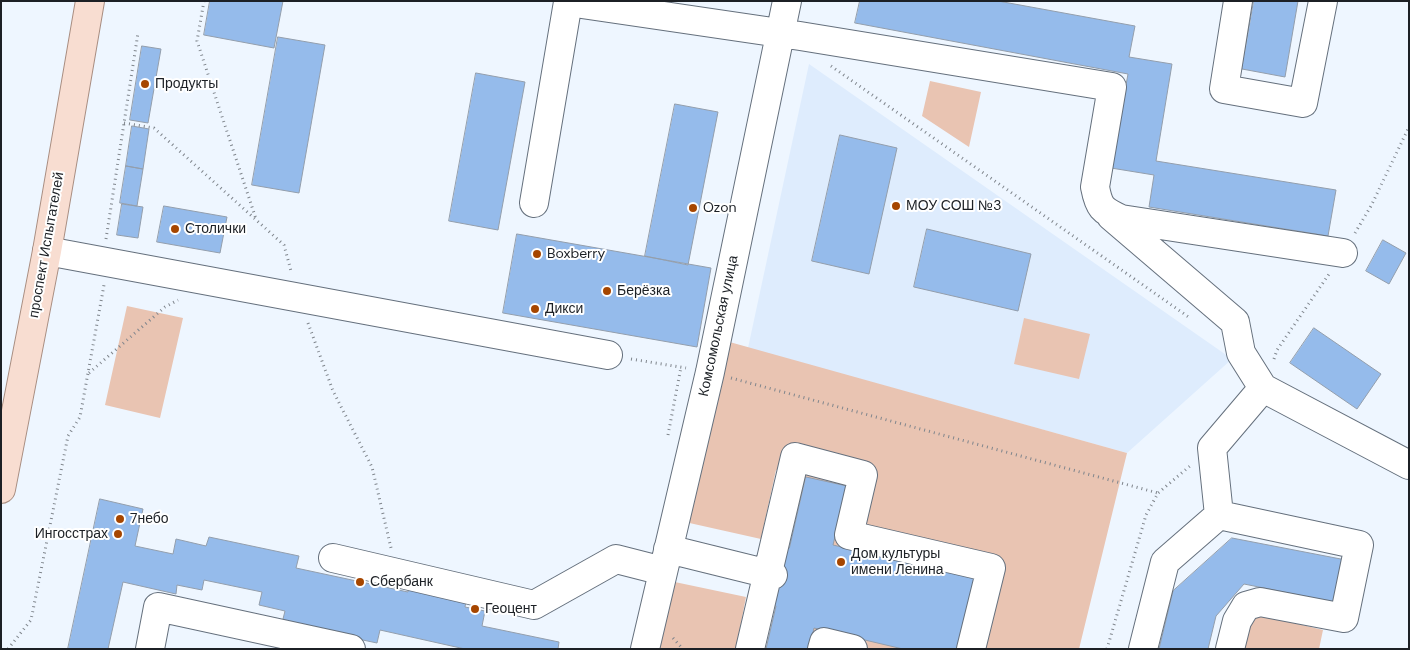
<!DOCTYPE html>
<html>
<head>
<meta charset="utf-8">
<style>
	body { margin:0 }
	#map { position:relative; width:1410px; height:650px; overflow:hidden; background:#eef6ff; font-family:"DM Sans",sans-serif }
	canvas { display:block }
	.frame { position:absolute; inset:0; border:2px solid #1c2025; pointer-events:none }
</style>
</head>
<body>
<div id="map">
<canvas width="1410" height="650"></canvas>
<div class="frame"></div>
</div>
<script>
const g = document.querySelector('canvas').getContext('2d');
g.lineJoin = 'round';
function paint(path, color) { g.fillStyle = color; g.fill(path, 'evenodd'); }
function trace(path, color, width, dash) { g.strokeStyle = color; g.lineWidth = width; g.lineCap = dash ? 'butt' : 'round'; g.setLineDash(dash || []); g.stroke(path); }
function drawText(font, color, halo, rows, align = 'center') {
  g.font = font + ' "DM Sans",sans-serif'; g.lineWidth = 4; g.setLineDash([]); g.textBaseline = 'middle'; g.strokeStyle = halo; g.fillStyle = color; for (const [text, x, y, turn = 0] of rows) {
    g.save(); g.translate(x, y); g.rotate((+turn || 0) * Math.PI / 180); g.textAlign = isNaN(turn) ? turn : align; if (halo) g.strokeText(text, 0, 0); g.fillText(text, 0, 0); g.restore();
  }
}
const built = new Path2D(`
	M809,64L1232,359L1127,453L748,348Z`);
const green = new Path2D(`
	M930,81L981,92L969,147L922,116Z
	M127,306L183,318L160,418L105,405Z
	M1024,318L1090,334L1079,379L1014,364Z
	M726,341L1127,453L1079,649H766L806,477L776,470L761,539L685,522Z
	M670,581L746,597L736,649H654Z
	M1249,612L1323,630L1319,649H1240Z`);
const building = new Path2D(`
	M210,1H283L274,48L204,35Z
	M860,1H998L1135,26L1129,57L1172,64L1156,161L1336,190L1328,236L1149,207L1154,175L1111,168L1128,74L855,23Z
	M1254,1H1298L1285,77L1242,69Z
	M278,37L325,45L299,193L252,185Z
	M142,46L161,49L148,123L130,120Z
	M476,73L525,82L498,230L449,221Z
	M675,104L718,112L688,265L645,256Z
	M132,126L149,129L143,169L126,166Z
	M840,135L897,148L869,274L812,261Z
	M126,166L143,169L137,206L120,203Z
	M122,204L143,207L138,238L117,235Z
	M164,206L227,217L220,253L157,242Z
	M927,229L1031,254L1018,311L914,287Z
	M517,234L711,268L697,347L503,313Z
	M1383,240L1406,253L1389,284L1366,271Z
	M1314,328L1381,374L1357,409L1290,363Z
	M806,477L847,486L833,545L978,579L961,649H903L814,628L809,649H766L776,606L766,604L780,546L789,548Z
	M100,499L143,509L135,546L173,554L176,539L206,546L209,537L299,556L296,568L408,592L410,581L467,595L465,607L485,611L482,626L559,642L558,649H465L380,630L377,643L282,623L285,611L259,605L262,592L204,580L202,590L177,585L176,594L123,582L108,649H68Z
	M1232,538L1346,560L1338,603L1244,584L1216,616L1208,649H1159L1173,591Z`);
const path = new Path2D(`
	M204,1L197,41L256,219
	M831,66L1190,318
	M124,123L154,128L284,245L291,271
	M1355,233L1371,206L1409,127
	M106,239L138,33
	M308,323L333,391L372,467L391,548
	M631,359L686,368
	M1274,359L1277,350L1329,274
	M89,373L165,307L178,300
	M731,378L1158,493
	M668,435L681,367
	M673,638L683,649
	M8,649L31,620L68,436L80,417L104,285
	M444,649V645
	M1107,649L1146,515L1158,493L1190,466`);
const minor = new Path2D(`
	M1238,1L1224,89L1303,103L1323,1
	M534,203L568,2L800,36L1112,87L1095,187C1099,208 1102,210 1121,219L1343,253
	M1111,216L1235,322L1241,353L1263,388L1409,465
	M47,251L608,355
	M1219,515L1359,545L1344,618L1260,602L1246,606L1237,621L1230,649
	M1219,515L1212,448L1263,388
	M668,549L773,575
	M333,558L534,605L616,559L663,571
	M150,649L158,607L351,649
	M645,649L710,372L787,1
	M750,649L795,457L863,475L849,535L991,568L971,649
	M822,649L824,642L853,649
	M1143,649L1165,562L1219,515`);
const major = new Path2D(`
	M1,489L47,251L90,1`);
const markers = [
	[145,84,5,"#a64600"],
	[896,206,5,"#a64600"],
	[693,208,5,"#a64600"],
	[175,229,5,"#a64600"],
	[537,254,5,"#a64600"],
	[607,291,5,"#a64600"],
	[535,309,5,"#a64600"],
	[120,519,5,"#a64600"],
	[118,534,5,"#a64600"],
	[841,562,5,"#a64600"],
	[360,582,5,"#a64600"],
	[475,609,5,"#a64600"]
];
const poiNames = [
	["Продукты",155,84],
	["МОУ СОШ №3",906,206],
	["Ozon",703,208],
	["Столички",185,229],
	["Boxberry",547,254],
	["Берёзка",617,291],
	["Дикси",545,309],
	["7небо",130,519],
	["Ингосстрах",108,534,"right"],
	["Дом культуры",851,554],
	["имени Ленина",851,570],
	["Сбербанк",370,582],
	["Геоцент",485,609]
];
const streetNames = [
	["проспект Испытателей",47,245,-80],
	["Комсомольская улица",719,326,-78]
];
paint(built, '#deecfd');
paint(green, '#e9c4b2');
paint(building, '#95bbeb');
trace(building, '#939eac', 1);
trace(minor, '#65707d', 30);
trace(major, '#a88d81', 30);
trace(path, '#7f858c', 3, [1, 4]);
trace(minor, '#fff', 28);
trace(major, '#f8ddd1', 28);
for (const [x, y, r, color] of markers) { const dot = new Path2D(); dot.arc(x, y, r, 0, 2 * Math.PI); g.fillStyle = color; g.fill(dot); trace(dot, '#fff', 2); }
drawText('14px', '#1c2025', '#fff', poiNames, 'left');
drawText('14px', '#1c2025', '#fff', streetNames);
</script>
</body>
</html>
